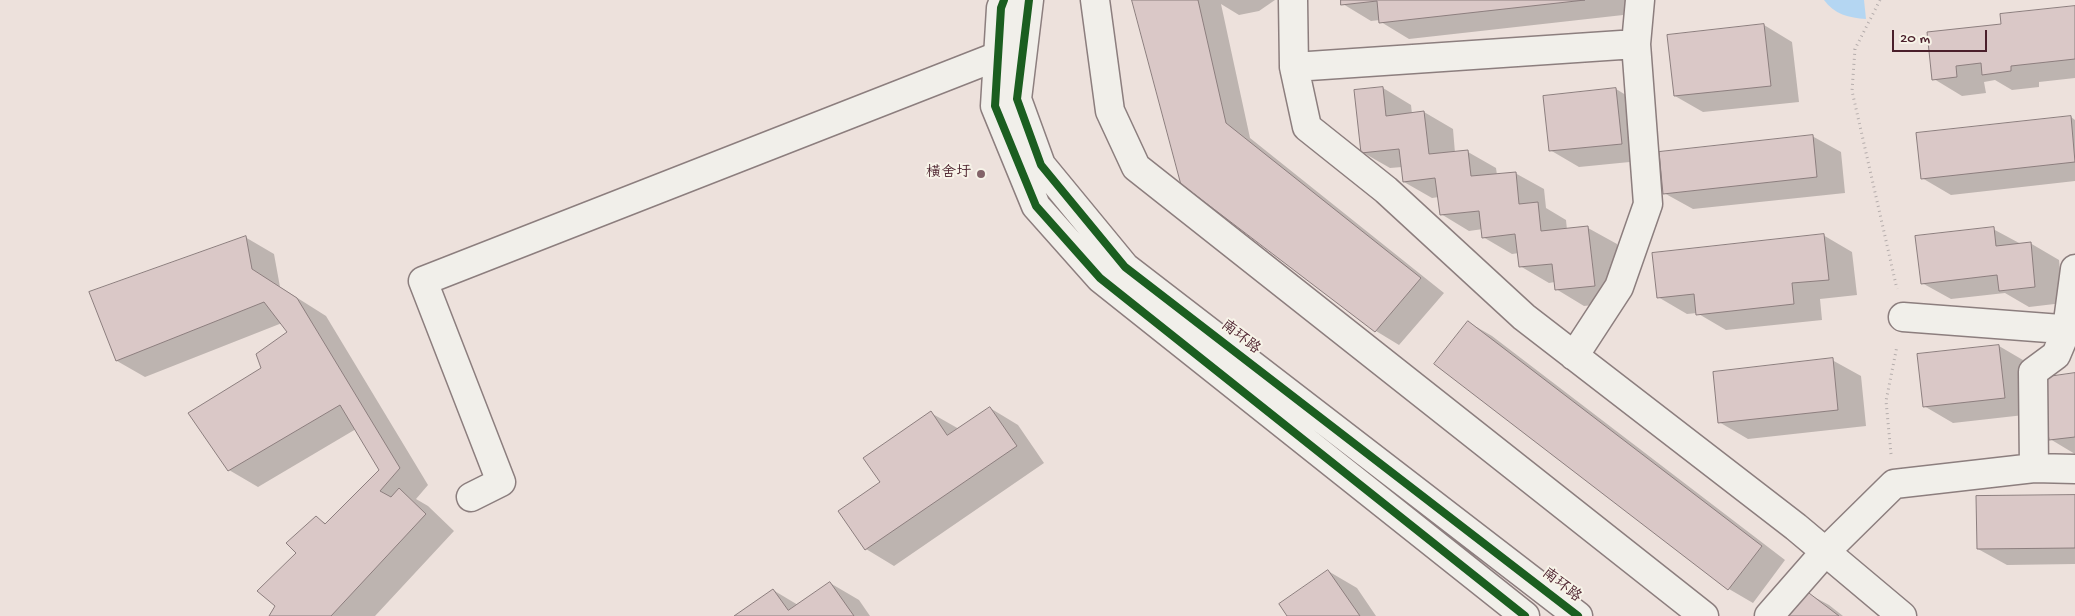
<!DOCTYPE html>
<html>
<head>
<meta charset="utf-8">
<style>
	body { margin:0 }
	#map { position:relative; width:2075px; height:616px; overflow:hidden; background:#ede1dc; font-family:"Gochi Hand",sans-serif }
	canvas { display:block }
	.scale { position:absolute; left:1892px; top:30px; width:95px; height:22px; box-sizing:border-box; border:2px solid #4a1f2b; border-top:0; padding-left:6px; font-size:15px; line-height:18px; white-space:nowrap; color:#4a1f2b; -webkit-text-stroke:4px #f7f3e8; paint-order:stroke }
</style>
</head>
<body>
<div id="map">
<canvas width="2075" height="616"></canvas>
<div class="scale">20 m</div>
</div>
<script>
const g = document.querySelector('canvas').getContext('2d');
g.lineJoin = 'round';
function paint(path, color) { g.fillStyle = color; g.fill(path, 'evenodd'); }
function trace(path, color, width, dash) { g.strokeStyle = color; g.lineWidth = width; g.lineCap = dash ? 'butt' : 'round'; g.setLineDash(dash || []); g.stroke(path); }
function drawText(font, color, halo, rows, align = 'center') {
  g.font = font + ' "Gochi Hand","LXGW WenKai TC",sans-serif'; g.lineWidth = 4; g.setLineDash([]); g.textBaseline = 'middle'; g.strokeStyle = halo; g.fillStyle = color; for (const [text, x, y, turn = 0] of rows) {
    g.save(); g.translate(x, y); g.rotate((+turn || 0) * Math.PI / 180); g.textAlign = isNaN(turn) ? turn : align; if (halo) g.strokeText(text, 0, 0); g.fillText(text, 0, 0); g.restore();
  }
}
const water = new Path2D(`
	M1824,0H1864L1866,19C1849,18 1834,14 1824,0Z`);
const shadow = new Path2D(`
	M1134,0H1275L1259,11L1239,15L1221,4L1250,138L1444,293L1399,345L1376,331Z
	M1342,0H1639L1641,13L1409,39L1381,22L1380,20L1371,21L1343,4Z
	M2075,8V78L2039,82V87L2012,90L1995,80L1984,82L1986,93L1962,96L1934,79L2002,25Z
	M1764,25L1792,42L1799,102L1703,112L1675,96Z
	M1383,88L1411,105L1412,114L1424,112L1453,129L1455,153L1468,152L1496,168L1497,175L1515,173L1544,189L1546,208L1566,220L1567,230L1588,228L1617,244L1623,302L1584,306L1556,289L1555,282L1549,283L1520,266L1519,253L1512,254L1483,237V229L1469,231L1441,214L1439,197L1432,198L1404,182L1402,167L1390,168L1362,152Z
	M1616,89L1644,106L1650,160L1579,167L1550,150Z
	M2071,117L2075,120V181L1951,195L1922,178Z
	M1812,136L1841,152L1845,193L1693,209L1664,193Z
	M1993,229L2021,244L2030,243L2059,260L2063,303L2029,307L2005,293L1951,299L1922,283Z
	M1823,235L1852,252L1857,295L1820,299L1822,320L1726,330L1697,313L1687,314L1658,297Z
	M245,237L274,254L280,287L326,316L428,485L416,499L428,506L454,531L375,616H270L276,606L298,553L316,518L327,524L381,471L356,429L258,487L229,470L263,368L289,333L282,323L145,377L117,361Z
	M1468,322L1492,336L1785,560L1753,603L1729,589L1436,364Z
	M1999,346L2028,363L2033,414L1953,423L1924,406Z
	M1832,360L1861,376L1866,426L1748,439L1719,422Z
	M2075,374V454L2050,439Z
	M990,408L1018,425L1044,463L894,566L866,549L882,482L931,413L959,429Z
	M2075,496V564L2007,565L1978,549Z
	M1328,571L1357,588L1376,616H1289Z
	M830,583L859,600L870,616H736L773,590L798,605Z
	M1805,592L1829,605L1843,616H1787Z`);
const building = new Path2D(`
	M1132,0H1198L1226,123L1421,278L1375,332L1181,184Z
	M1341,0H1585L1379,23L1377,1L1341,5Z
	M2075,6V59L2011,66V71L1982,75L1981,63L1956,66L1957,77L1932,80L1927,32L2001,24L2000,14Z
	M1764,24L1771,86L1674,96L1667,35Z
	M1383,87L1386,116L1424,111L1429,154L1468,150L1471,176L1516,172L1519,204L1538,202L1541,231L1588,226L1595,286L1555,290L1552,264L1519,267L1515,234L1482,238L1479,211L1440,215L1435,178L1403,182L1399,149L1361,153L1354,90Z
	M1616,88L1622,144L1549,151L1543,96Z
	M2071,116L2075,162L1921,179L1916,133Z
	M1813,135L1817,177L1663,194L1659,152Z
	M1994,227L1996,246L2031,242L2035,287L1999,291L1997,275L1921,284L1915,236Z
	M1824,234L1829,280L1792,283L1794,304L1696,315L1694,294L1657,298L1652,253Z
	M246,236L252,269L297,298L400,468L380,491L391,497L399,488L426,514L331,616H269L275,606L257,591L296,553L286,543L316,516L325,524L379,470L340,405L228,471L188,413L261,368L256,354L287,332L264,302L116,361L89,292Z
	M1468,321L1762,546L1728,590L1434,364Z
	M1999,345L2005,398L1923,407L1917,354Z
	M1833,358L1838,410L1718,423L1713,372Z
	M2075,373V437L2049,440L2040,378Z
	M990,407L1017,446L865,550L838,511L880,482L863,458L931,411L947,435Z
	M2075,495V548L1977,549L1976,496Z
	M1328,570L1360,616H1287L1279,604Z
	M830,582L854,616H734L773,589L788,610Z
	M1805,590L1839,616H1785Z`);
const path = new Path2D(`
	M1880,0L1855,49L1852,91L1897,289
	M1891,454L1886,401L1897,346`);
const minor = new Path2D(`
	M1095,0L1110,111L1136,167L1704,616
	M1293,0L1294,67L1307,127L1386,190L1524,317L1796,527L1902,616
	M1294,67L1636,44
	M1903,317L2075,330
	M1574,356L1619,287L1648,204L1636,44L1640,0
	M2034,468L2033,372L2056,355L2067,329L2075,269
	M471,497L501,482L423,281L998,56
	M1769,616L1825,552L1894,484L2034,468L2075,469`);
const major = new Path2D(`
	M1004,0L1001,8L995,106L1036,206L1100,278L1525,616
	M1029,0L1017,99L1041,165L1125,267L1578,616`);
const cycleway = new Path2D(`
	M1004,0L1001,8L995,106L1036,206L1100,278L1525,616
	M1029,0L1017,99L1041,165L1125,267L1578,616`);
const markers = [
	[981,174,5,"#836369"]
];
const poiNames = [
	["横舍圩",971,174]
];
const streetNames = [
	["南环路",1240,338,38],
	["南环路",1561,586,38]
];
paint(water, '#b4d6f2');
paint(shadow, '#0003');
paint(building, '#dac8c7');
trace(building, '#8c7e7e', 1);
trace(minor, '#8c7e7e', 31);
trace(major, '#8c7e7e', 31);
trace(path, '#b5adac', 3, [1, 4]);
trace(minor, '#f1efea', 28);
trace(major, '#f1efea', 28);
trace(cycleway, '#1b5e20', 8);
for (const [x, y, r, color] of markers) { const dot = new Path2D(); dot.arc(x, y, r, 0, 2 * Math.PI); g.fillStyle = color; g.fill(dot); trace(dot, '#f7f3e8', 2); }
drawText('15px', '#4a1f2b', '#f7f3e8', poiNames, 'right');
drawText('15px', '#4a1f2b', '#f7f3e8', streetNames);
</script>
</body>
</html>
